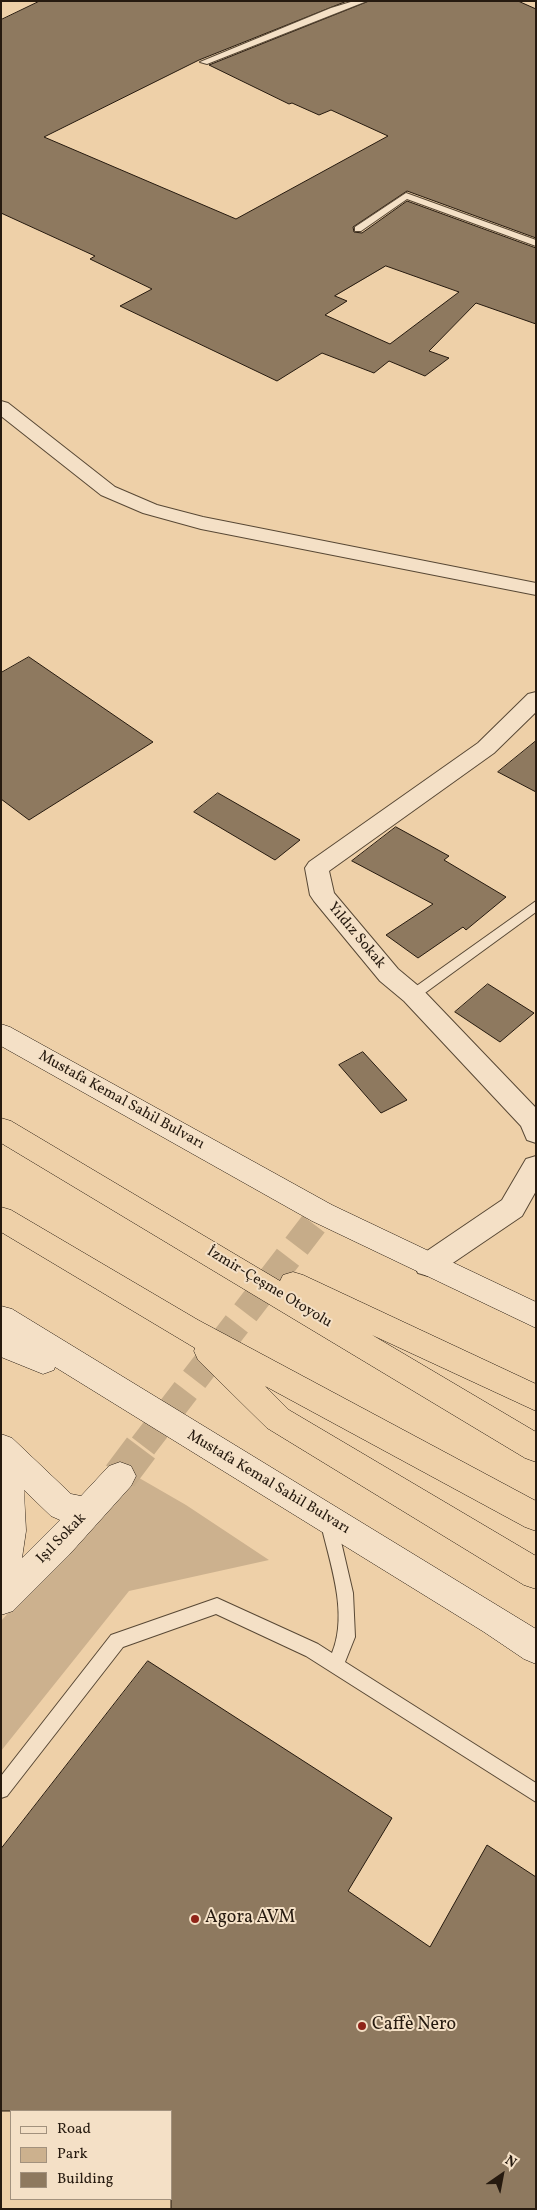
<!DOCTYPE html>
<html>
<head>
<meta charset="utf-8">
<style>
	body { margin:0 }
	#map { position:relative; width:537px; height:2210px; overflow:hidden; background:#eed0a8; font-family:Vollkorn,serif }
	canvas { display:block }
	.frame { position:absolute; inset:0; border:2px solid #261a0f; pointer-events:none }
	.legend { position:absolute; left:10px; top:2110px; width:162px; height:90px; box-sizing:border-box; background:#f4e0c6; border:1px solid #a2917d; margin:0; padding:6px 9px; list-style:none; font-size:15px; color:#261a0f }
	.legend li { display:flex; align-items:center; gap:10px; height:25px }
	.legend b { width:25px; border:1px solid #a2917d }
	.north { position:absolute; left:477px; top:2150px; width:50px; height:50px; -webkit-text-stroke:4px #f4e0c6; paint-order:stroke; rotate:33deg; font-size:14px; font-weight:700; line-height:20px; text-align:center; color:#261a0f }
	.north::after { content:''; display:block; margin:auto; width:18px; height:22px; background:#261a0f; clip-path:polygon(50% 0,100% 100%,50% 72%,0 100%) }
</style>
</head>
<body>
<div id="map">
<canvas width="537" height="2210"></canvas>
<div class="frame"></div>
<ul class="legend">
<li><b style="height:6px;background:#f4e0c6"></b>Road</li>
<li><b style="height:14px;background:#ccb18e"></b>Park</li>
<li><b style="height:14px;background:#8e795f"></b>Building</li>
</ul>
<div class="north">N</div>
</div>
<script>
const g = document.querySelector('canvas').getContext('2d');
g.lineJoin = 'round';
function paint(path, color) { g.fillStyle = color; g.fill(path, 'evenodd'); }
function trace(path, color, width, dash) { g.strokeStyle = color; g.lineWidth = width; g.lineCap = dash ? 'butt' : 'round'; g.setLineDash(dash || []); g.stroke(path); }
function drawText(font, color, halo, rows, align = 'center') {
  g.font = font + ' Vollkorn,serif'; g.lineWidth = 4; g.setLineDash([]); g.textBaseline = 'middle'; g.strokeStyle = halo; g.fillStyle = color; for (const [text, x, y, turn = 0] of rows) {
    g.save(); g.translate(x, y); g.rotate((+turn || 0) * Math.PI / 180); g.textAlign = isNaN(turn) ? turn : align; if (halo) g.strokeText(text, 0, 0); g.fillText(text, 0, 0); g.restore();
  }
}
const green = new Path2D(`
	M134,1475L186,1505L269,1560L129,1591L1,1751V1621Z`);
const building = new Path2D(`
	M40,1H347L199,60L44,137L236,219L388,136L331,110L319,115L292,103L289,104L209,65L369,1H518L536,9V238L407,191L353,227L354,232L362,233L407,201L536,248V324L476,303L429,351L449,358L425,376L389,361L374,373L322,353L277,381L120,306L152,289L90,259L95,256L1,213V20ZM386,266L459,292L390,344L325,315L347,301L335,296Z
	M29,657L153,742L29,820L1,799V673Z
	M536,741V792L498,772Z
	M218,793L300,840L275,860L194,812Z
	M396,827L449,856L444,860L506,897L466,930L463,927L418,958L386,935L433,904L352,861Z
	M488,984L534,1013L500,1042L455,1012Z
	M363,1052L407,1100L381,1113L339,1065Z
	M148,1661L392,1818L348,1891L430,1947L487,1845L536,1877V2209H171V2111H1V1849Z`);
const secondaryTunnelFar1 = new Path2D(`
	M143,1446L322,1213`);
const secondaryTunnel = new Path2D(`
	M120,1476L144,1444`);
const lane = new Path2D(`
	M354,1H367L207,64L200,62L331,8Z
	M406,193L536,240V246L407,199L361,231H355V227Z
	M536,901V912L418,998H408L406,995L408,992Z
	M328,1513L334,1515L336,1520L353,1593L355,1637L345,1662L536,1783V1802L306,1656L216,1614L123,1647L7,1796L1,1798V1776L111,1635L217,1598L318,1644L332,1653C349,1612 329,1561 320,1520L322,1515Z`);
const street = new Path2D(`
	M1,401L8,403L115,487L157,505L203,517L536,583V595L201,529L143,513L101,495L1,416Z
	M536,692V712L494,753L329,871L334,893L398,969L422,989L536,1108V1143L527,1140L521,1126L404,1001L380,981L314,901L310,895L305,868L309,862L478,743L528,694Z
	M536,1156V1191L522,1216L438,1273L428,1276L418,1273L414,1265L418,1257L502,1200L526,1159Z`);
const secondary = new Path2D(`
	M1,1024L10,1027L332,1205L536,1302V1328L312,1221L1,1046Z
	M1,1306L12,1309L536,1629V1664L524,1659L484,1632L55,1367L54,1370L43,1374L1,1357Z
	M1,1434L12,1438L71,1494L81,1496L109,1466L120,1462L131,1466L136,1476L131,1486L69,1555L13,1611L1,1615ZM24,1490L51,1516L60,1520L22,1558L26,1531Z`);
const highway = new Path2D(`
	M1,1118L11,1121L280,1281L283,1275L293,1272L303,1275L536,1384V1411L372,1335L536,1432V1462L525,1458L1,1143Z
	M1,1207L11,1210L198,1320L536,1501V1531L525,1527L265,1386L289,1410L536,1556V1589L524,1585L267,1428L198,1360L194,1351L195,1348L1,1232Z`);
const markers = [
	[195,1919,5,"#8f2418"],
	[362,2026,5,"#8f2418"]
];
const streetNames = [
	["Yıldız Sokak",356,936,50],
	["Mustafa Kemal Sahil Bulvarı",121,1101,29],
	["İzmir-Çeşme Otoyolu",269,1288,31],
	["Mustafa Kemal Sahil Bulvarı",268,1483,31],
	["Işıl Sokak",62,1539,-46]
];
const nearPoinames = [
	["Agora AVM",205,1919],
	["Caffè Nero",372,2026]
];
paint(green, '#ccb18e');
paint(building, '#8e795f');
trace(building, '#261a0f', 1);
trace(secondaryTunnelFar1, '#c6ac89', 28, [28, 14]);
trace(secondaryTunnel, '#c6ac89', 35, [35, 18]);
trace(lane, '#584835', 2);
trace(street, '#584835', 2);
trace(secondary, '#261a0f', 1);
trace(highway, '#261a0f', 1);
paint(lane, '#f4e0c6');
paint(street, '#f4e0c6');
paint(secondary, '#f4e0c6');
paint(highway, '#eed0a8');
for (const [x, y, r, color] of markers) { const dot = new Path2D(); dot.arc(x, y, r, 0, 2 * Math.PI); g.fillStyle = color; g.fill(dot); trace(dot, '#f4e0c6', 2); }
drawText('15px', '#261a0f', '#f4e0c6', streetNames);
drawText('18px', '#261a0f', '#f4e0c6', nearPoinames, 'left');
</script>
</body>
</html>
